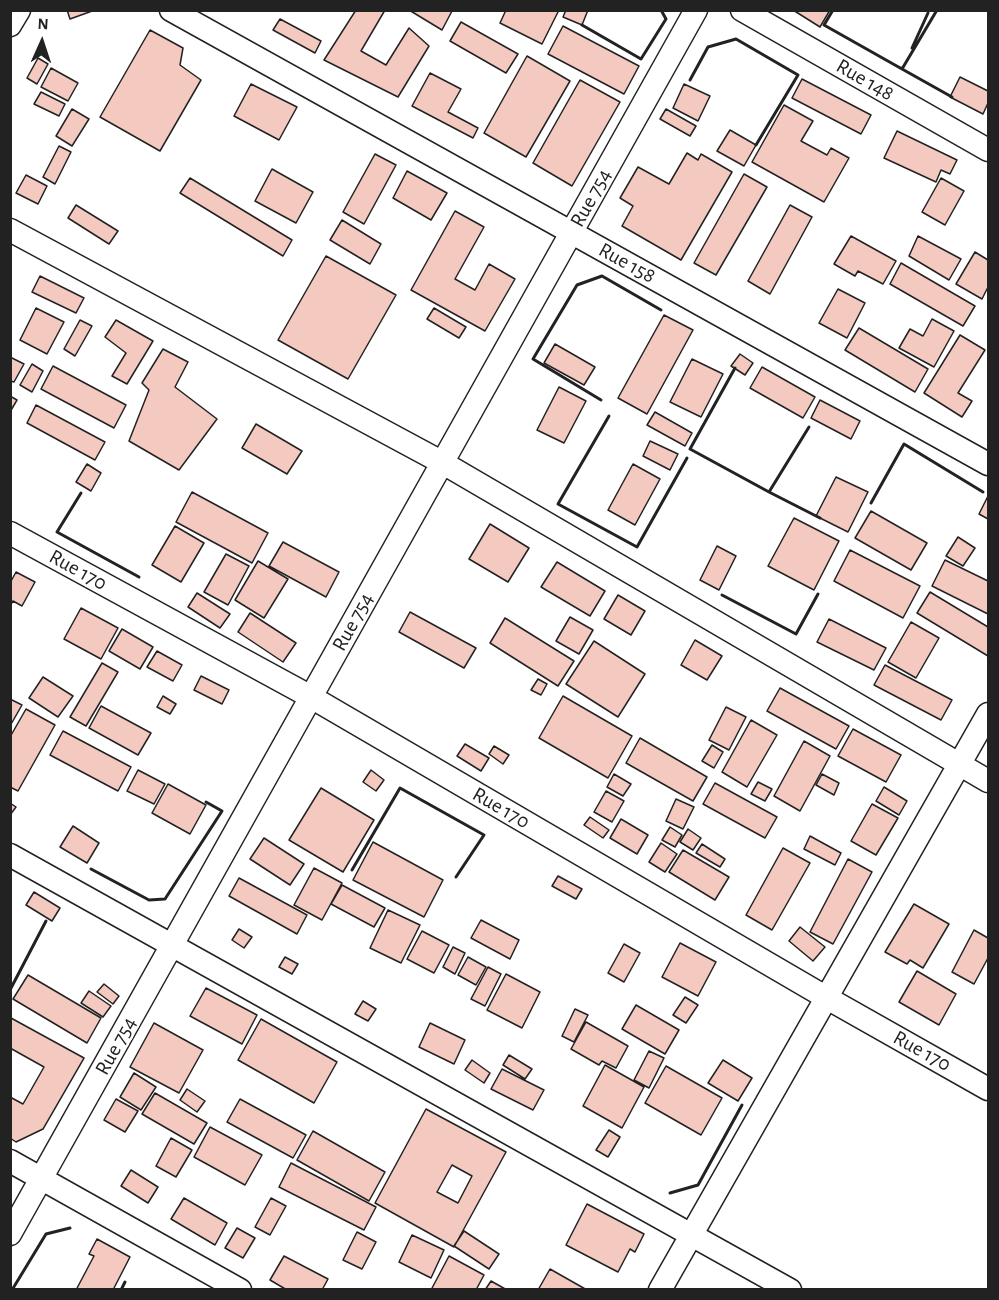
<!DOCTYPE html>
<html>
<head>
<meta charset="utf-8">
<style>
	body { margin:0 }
	#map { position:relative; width:999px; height:1300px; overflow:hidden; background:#fff; font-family:"Alegreya Sans",sans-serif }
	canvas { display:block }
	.frame { position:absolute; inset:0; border:12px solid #222; pointer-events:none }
	.north { position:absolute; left:12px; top:12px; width:60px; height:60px; -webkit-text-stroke:4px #fff; paint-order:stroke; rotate:3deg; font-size:16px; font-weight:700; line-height:24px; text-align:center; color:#222 }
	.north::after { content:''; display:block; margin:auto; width:21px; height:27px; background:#222; clip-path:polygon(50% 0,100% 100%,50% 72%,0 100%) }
</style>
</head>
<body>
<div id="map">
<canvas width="999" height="1300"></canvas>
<div class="frame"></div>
<div class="north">N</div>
</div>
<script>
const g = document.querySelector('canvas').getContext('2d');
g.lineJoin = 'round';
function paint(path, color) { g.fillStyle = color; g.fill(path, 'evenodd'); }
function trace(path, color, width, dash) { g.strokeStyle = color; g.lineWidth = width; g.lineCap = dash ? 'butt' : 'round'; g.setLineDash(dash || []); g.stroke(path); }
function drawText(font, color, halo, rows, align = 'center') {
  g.font = font + ' "Alegreya Sans",sans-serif'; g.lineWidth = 4.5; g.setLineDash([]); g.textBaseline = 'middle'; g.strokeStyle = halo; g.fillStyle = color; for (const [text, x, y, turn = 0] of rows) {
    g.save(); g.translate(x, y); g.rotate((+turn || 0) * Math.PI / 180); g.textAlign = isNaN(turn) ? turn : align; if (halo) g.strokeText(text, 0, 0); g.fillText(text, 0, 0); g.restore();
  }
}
const building = new Path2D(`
	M67,10H95L70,19Z
	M356,10H385L361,51L386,65L409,28L429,46L398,97L324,60Z
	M409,10H451L452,11L442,30Z
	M506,10H559L542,44L500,23Z
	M566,10H588L582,25L563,17Z
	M793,10H830L820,27Z
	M280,19L321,41L315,53L273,30Z
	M461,22L518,54L506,73L450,41Z
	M563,26L639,66L624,94L548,54Z
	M150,30L183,48L180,65L201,80L160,151L100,117Z
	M527,56L570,81L526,157L484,133Z
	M38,58L48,64L37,84L27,78Z
	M51,68L78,83L68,101L41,87Z
	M430,73L461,89L448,112L478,128L473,138L412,106Z
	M960,77L988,91V103L983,114L950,97Z
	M802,79L871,115L861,134L792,98Z
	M580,80L620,102L572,186L533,163Z
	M251,84L297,107L279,140L234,116Z
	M684,84L710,96L698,121L673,108Z
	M41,92L65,104L59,116L34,104Z
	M784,105L813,121L801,141L827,155L831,148L849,158L824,202L752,162Z
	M72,109L89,119L72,146L56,136Z
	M666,109L696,126L690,136L660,119Z
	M730,130L756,145L744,166L717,151Z
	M897,131L957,160L950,174L941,170L936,182L884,158Z
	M59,146L71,152L55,184L43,177Z
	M687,153L698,160L701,154L732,172L681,260L622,226L633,206L620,198L638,167L669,184Z
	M375,154L396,165L364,224L343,212Z
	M272,169L313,192L296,223L255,201Z
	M407,171L447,193L431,220L393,198Z
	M744,174L767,187L716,275L694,263Z
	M26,175L47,186L38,204L16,193Z
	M190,178L292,240L283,256L180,193Z
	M941,178L964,191L945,225L922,212Z
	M76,205L118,231L109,244L68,218Z
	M790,205L812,217L770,294L748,281Z
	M455,211L484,227L455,279L475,290L489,264L515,279L485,331L411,290Z
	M342,220L381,244L370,264L330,240Z
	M851,236L896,261L883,284L858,271L855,276L834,264Z
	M918,236L961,259L949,280L909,256Z
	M975,252L988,260V287L982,299L956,284Z
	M326,256L396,295L348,379L278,340Z
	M901,263L975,306L963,326L890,284Z
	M40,276L84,298L76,313L32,292Z
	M838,289L865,303L847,338L819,323Z
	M36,308L64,322L47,354L20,340Z
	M434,308L466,327L459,338L427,319Z
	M664,315L693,330L647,414L618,398Z
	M932,319L954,331L934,367L899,348L910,329L923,336Z
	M80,320L92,326L75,356L64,349Z
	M116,320L153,341L127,384L112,376L126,353L105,337Z
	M859,328L928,369L915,392L845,350Z
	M960,335L985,350L958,393L972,401L962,417L924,393Z
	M555,344L595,367L584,385L544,363Z
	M163,349L188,362L175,387L217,419L179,470L129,441L149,390L142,383Z
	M740,354L753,363L745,375L731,366Z
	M10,357L24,364L14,382L10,381Z
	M692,359L723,374L701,417L670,402Z
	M32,364L43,371L32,392L20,385Z
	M53,366L126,405L114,428L41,389Z
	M762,367L815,397L803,418L750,388Z
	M559,387L586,401L564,443L537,430Z
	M10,396L17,400L10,412Z
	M820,400L860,421L851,439L811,418Z
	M36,405L105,442L95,460L27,423Z
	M655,412L692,433L685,446L647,425Z
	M256,424L302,451L287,474L242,448Z
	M650,441L678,454L670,470L643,456Z
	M87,464L101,473L91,491L76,482Z
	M633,464L660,479L635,525L608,510Z
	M836,477L868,492L848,532L816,516Z
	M192,492L268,533L252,563L176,522Z
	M988,496V519L979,514Z
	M871,511L927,543L911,570L855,538Z
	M794,518L839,541L814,590L768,566Z
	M490,524L529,548L508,582L469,559Z
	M175,526L204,543L181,582L152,565Z
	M958,537L975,548L963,566L946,556Z
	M283,542L339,572L326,597L269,566Z
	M717,546L736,556L719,590L700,580Z
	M850,550L920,586L903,618L834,581Z
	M226,554L249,566L228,605L204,592Z
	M945,560L988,581V614L932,586Z
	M258,561L288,579L264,618L235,600Z
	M557,562L605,591L590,616L541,587Z
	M16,572L35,582L22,606L13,601L10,606V583Z
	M930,592L988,627V656L917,613Z
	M197,593L230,614L220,628L188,607Z
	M618,595L645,611L631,635L604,619Z
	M81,608L118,628L101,659L64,639Z
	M410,612L476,648L464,668L399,632Z
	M250,613L296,643L283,662L238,632Z
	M570,617L593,630L579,654L556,641Z
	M505,618L574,661L558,686L490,643Z
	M829,619L886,648L874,670L817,642Z
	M911,622L939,638L916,678L888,662Z
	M122,629L153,647L140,669L109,651Z
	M695,640L722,656L707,680L681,665Z
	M594,641L645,674L618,717L566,684Z
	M157,651L182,665L173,681L147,667Z
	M102,663L118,672L86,726L70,717Z
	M885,665L952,700L941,720L874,685Z
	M201,676L229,690L222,704L194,690Z
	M43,677L73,696L58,717L29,698Z
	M538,679L547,684L541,695L531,690Z
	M780,688L849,726L836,749L767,711Z
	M163,696L176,704L170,714L157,707Z
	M563,696L632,736L608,778L539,738Z
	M10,699L22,705L10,726Z
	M101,706L151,733L138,755L89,728Z
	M726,707L746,717L729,750L709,740Z
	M26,709L55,725L18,791L10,787V737Z
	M751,720L777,735L747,787L722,772Z
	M853,729L901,755L886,782L838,756Z
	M63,731L131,767L118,791L50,755Z
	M640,738L707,777L693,801L626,763Z
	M804,741L830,756L800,811L774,796Z
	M465,744L489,758L481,771L457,756Z
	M712,745L723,752L714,768L702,761Z
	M494,746L509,755L503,764L489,754Z
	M138,770L165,784L154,804L127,791Z
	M371,770L384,780L376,791L363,782Z
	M614,774L631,784L623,796L607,787Z
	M822,774L839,783L834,795L816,785Z
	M758,782L772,789L765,801L751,794Z
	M715,783L777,817L765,838L703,804Z
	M168,784L206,805L190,834L152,813Z
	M884,787L907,801L899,815L876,801Z
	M321,788L374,820L343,872L289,840Z
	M606,791L624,801L612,822L594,812Z
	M676,799L694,807L683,829L666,821Z
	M10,803L16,807L10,815Z
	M872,804L898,818L876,855L851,841Z
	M590,817L609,830L603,838L584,825Z
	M621,819L648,835L637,854L610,838Z
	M73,826L99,843L87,863L60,847Z
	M670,827L682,835L675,847L662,840Z
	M688,829L701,838L693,850L680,842Z
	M810,836L841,853L835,865L804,849Z
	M264,838L304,864L290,885L250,859Z
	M373,842L443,880L424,917L353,880Z
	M661,843L677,854L665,872L649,862Z
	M702,844L725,859L720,867L696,853Z
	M783,848L810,863L772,930L746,915Z
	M683,850L729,877L715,900L669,872Z
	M848,859L872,872L833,944L810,932Z
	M314,868L342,883L322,920L294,905Z
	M558,876L582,889L576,899L552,886Z
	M239,878L307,915L297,934L229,896Z
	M342,885L385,908L374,927L331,904Z
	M34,892L60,908L52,921L26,905Z
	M914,904L949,924L923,968L910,960L907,964L885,952Z
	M388,910L420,925L401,963L370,948Z
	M481,920L519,940L510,959L471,938Z
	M800,927L825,947L813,961L789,941Z
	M239,929L252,937L244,948L232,940Z
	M974,930L988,938V958L974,984L952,972Z
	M422,931L449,945L434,973L407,959Z
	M680,943L716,962L698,996L662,977Z
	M624,944L640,953L624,982L608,973Z
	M453,947L465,953L455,974L443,967Z
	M285,957L298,964L292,974L279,967Z
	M468,957L486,967L476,985L458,975Z
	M488,967L501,974L485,1006L471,999Z
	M917,971L956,994L939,1025L899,1002Z
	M506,974L540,992L522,1028L487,1010Z
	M28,975L101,1018L87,1043L13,999Z
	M104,984L119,996L113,1004L97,992Z
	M206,988L257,1015L242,1044L190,1016Z
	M89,991L111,1006L103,1017L81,1003Z
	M685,997L698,1005L686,1023L673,1015Z
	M363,1001L376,1009L368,1021L355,1014Z
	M636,1005L679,1030L665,1054L622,1029Z
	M575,1009L588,1015L574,1042L562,1036Z
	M11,1018L84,1058L43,1129L16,1142L10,1138V1097L23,1104L44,1067L10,1048Z
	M261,1019L337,1062L314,1103L238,1060Z
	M586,1022L628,1046L616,1068L602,1061L599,1065L571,1049Z
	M154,1023L203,1050L179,1093L130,1067Z
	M430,1023L465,1040L454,1064L419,1047Z
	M649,1051L664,1058L649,1088L634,1080Z
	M509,1055L532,1069L525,1079L503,1065Z
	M472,1060L490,1073L484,1083L465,1070Z
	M723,1060L752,1078L738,1101L708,1083Z
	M605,1065L644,1087L622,1128L583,1106Z
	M666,1066L722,1098L701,1135L645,1103Z
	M502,1069L544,1090L533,1110L491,1089Z
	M134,1073L156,1087L141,1110L120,1097Z
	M187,1089L205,1101L197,1112L180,1100Z
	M155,1093L207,1123L194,1144L142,1114Z
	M116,1099L138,1111L125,1132L104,1120Z
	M240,1099L306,1135L293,1158L227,1122Z
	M426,1109L506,1152L454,1247L375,1203ZM452,1165L472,1176L458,1203L437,1192Z
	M210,1127L262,1155L245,1185L194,1157Z
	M609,1130L620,1137L608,1157L596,1150Z
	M313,1131L385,1172L369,1201L297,1160Z
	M171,1138L192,1150L176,1177L156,1166Z
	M291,1163L376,1207L364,1230L279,1187Z
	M131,1170L158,1187L148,1203L121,1186Z
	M184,1198L227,1223L215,1245L171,1219Z
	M271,1198L286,1206L270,1235L255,1227Z
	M587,1204L644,1234L635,1252L630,1249L618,1272L566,1245Z
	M237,1228L255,1238L243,1258L225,1248Z
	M464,1231L499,1254L489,1269L454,1246Z
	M357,1232L376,1242L362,1269L343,1260Z
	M412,1235L444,1250L431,1278L399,1262Z
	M97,1239L130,1257L113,1290H76L94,1256L89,1254Z
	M284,1256L328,1279L322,1290H287L270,1280Z
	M449,1256L484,1275L476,1290H431Z
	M550,1269L587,1290H538Z
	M491,1281L507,1290H485Z`);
const minor = new Path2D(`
	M171,10L988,464
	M742,10L988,150
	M10,25L19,10
	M10,230L443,463L988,781
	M10,533L311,697L827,998L988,1089
	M10,855L790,1290
	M10,1161L240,1290
	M10,1234L696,10
	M660,1290L988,714`);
const wall = new Path2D(`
	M833,10L824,25L902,69L903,67
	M937,10L902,69L952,97
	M582,25L641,59L666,19L661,10
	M912,48L928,13
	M690,80L708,47L736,39L798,75L756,145
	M735,368L690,449L769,492L809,427
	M601,400L533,359L577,285L602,276L661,310
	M609,416L558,504L637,547L687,458
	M769,492L820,518
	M81,493L57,532L139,577
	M871,503L904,444L983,492
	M722,595L796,634L818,594
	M91,869L149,900L165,899L222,811L206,802
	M352,870L400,788L484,835L456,877
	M10,990L46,921
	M670,1193L698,1185L742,1105
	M12,1290L46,1234L70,1228
	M121,1290L125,1282`);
const streetNames = [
	["Rue 148",865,80,30],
	["Rue 754",591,198,-61],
	["Rue 158",627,263,29],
	["Rue 170",78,570,29],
	["Rue 754",353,622,-61],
	["Rue 170",501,808,30],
	["Rue 754",116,1046,-61],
	["Rue 170",922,1051,29]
];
paint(building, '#f3c9c0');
trace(building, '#222', 1.5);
trace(minor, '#222', 25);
trace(minor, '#fff', 22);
trace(wall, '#222', 3);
drawText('21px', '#222', '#fff', streetNames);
</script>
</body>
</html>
